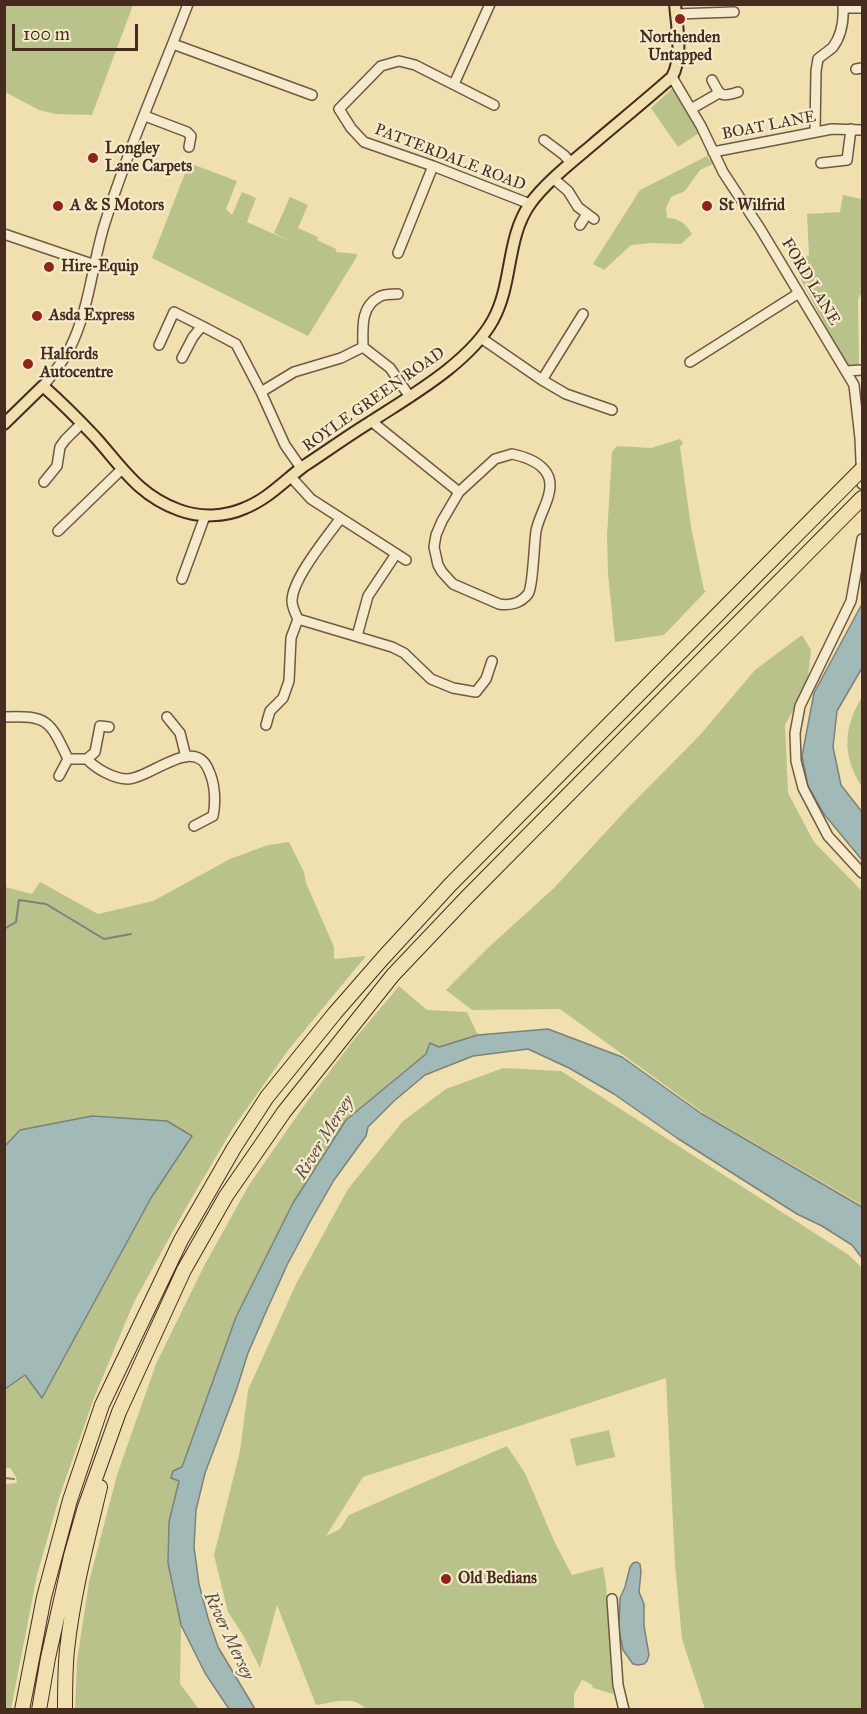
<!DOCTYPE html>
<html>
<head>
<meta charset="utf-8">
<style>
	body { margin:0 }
	#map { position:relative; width:867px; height:1714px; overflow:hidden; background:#f0e0b0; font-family:"IM FELL Great Primer",serif }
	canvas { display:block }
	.frame { position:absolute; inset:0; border:6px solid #452c1f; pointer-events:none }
	.scale { position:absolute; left:12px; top:24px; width:126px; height:27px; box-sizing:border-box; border:3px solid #452c1f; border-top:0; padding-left:8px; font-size:18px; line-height:21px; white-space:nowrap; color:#452c1f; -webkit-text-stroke:4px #f5ebcc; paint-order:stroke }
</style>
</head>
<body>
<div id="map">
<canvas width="867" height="1714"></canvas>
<div class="frame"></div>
<div class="scale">100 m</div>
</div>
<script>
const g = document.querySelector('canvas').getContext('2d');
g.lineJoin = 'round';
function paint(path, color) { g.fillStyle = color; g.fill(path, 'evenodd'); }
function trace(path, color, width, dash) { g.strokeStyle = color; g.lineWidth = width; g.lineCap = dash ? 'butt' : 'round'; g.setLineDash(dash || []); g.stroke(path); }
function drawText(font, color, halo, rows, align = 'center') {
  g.font = font + ' "IM FELL Great Primer",serif'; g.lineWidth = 4.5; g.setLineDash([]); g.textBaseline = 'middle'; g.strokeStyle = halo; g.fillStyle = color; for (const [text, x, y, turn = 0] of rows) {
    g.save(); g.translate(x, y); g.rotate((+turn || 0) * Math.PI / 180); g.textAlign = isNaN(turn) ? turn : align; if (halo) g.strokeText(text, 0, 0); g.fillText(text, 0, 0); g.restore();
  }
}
const green = new Path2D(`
	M4,5H133L92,115L56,114L39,110L5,92Z
	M675,86L699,133L678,147L651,108Z
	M707,156L713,164L700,170L685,191L671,197L666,208L667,218C679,218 686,224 692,234L681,244L651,243L631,245L604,270L593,264L640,190Z
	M189,163L237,181L226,209L232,215L242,192L256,198L247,222L292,242L274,233L290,197L308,205L298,228L318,237L317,240L336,249V252L357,254L356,258L308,336L152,258Z
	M843,195L862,199V292L858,299L859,365L847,366L793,265L809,255L807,214L840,212Z
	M680,439L683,443L680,447L691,527L704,590L706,591L664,635L615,642L608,574L607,535L612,452L617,446L651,448Z
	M802,635L811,650L807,686L785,725L788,793L814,842L859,888L862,890V1205L706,1115L560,1009L472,1010L446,990L490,946L554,888L627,809L700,735L755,670Z
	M862,697V787C842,756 843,728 862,697Z
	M289,842L304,872L306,883L334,947V959L366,956L289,1049L233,1128L183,1213L134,1302L94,1398L59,1498L37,1575L11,1709L5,1710V1484L17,1483L16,1477L10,1468H4L5,887L32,894L40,882L98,914L153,901L230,859L268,845Z
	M399,986L427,1010L467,1012L478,1035L439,1047L430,1044L426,1054L346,1120L293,1203L236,1317L182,1467L173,1471L179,1481L169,1522L168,1563L181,1625L180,1684L199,1709L75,1710L77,1661L89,1582L117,1475L156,1364L204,1266L249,1185L308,1100L352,1042Z
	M503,1068L561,1071L849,1255L862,1268V1709H705L682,1639L675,1565L666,1378L363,1477L326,1536L340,1529L349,1515L507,1446L525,1473L555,1543L572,1575L603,1567L606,1584L613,1671L615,1672L613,1686V1694L593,1688L591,1684L582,1680L574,1694V1709L366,1710C355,1694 332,1703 316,1705L277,1605L260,1668L243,1635L228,1612L214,1555L240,1451L248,1390L296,1284L348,1189L403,1121L446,1089Z
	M609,1430L615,1457L576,1466L570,1439Z`);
const water = new Path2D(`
	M862,604V668L837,711L833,747L841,785L862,812V860L824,814L808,786L802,756L814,693Z
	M548,1029L622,1057L702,1114L862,1207V1258L852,1245L822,1226L797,1214L677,1138L614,1094L569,1068L528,1049L473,1056L425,1075L394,1101L368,1127L366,1136L334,1180L311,1220L287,1265L265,1314L248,1353L236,1391L205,1473L196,1510L194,1547L199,1584L208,1618L218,1647L255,1709H229L205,1673L181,1625L168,1563L169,1522L179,1481L171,1478L173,1471L182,1467L236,1317L293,1203L346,1120L426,1054L430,1043L439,1047L478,1035Z
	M92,1116L167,1121L192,1136L151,1198L42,1398L25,1375L5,1389V1146L20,1130Z
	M637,1562L640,1564L641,1572L639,1592L644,1604V1626L649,1655L647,1661L644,1664L638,1665L633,1664L623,1650L619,1630L620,1598L625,1587L630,1567L633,1563Z`);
const stream = new Path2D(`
	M4,929L16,922L19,900L46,904L104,939L131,934
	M4,1478L14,1479`);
const minor = new Path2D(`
	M843,8H862
	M676,14L734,12
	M173,44L312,95
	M856,69L862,68
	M672,77L701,126L723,172L761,230L854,385L860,438L862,484
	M712,80C720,95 720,98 738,92
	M454,84L490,4
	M494,105L415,65L399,61L381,66L339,109L351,128L364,142L433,166L530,204
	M691,109L719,93
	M145,116L187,132L191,136L189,147
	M815,132L816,71L818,59C822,55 829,51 833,47C842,35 844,19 843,4
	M544,140L564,155L571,163
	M713,152L832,129L862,130
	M821,163L847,160L851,129
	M554,179L568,191L578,207L594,219
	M580,225L587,214
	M4,234L95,265
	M398,253L433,166
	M398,294C393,294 383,294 379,297C360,307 363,329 363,347L390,368L410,397
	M202,326L236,344L261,392L285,445L301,468
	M481,338L542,380L566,394L612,410
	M159,345L174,312L202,326L193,337L182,358
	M690,362L799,293
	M846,371L862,370
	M542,380L583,314
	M43,386C53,374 63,362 70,348C89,310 92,266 104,226C127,151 160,78 188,4
	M261,392L294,372L341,358L363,347
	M371,421L459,492
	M512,454C526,457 544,463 549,478C554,495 539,514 536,531C534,544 533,587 528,594C521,603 510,606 499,604L453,584L442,572L438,565L434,547L436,535L442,521L459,492L495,459Z
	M291,477L311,499L406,560
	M44,482L57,466L60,447L65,440L82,423
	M340,519C327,537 292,579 292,601C292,607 295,613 298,619L392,647L404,653L431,679L453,688L476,692L486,679L492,661
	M58,531L122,469
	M862,539L851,601L800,706L795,733L796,761L803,788L828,836L862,873
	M182,579L205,516
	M357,636L368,596L396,554
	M4,717C48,715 50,721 68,759H87C96,769 114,779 128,779C151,778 195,734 209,771C215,784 216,802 213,816L194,826
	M167,717L180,733L186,757
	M266,725L270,711L283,698L289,681L291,638L298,619
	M87,759L95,752L100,726L109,727
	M59,776L68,759
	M612,1599L618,1685L624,1710`);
const major = new Path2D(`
	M4,424L43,386C61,402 78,419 95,437C122,467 138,495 179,510C200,518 225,517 245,508C268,499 285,480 304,466C327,451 349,435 372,421C412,395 470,362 493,320C513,284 506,238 530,204C545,183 573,161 592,145C619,122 646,100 672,77C683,57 677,27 675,4`);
const highway = new Path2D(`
	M22,1710L44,1597L70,1500L102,1405L181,1240L234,1148L267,1097L335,1013L383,958L450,885L748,584
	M39,1710L48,1658L71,1556L85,1507L119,1412L184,1270L226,1196L284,1112L393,975L467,897L862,498
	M65,1710C65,1690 65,1669 67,1650C73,1595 87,1541 100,1487`);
const highwayBridge = new Path2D(`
	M748,584L862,469`);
const markers = [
	[680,19,6,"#8f2418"],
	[93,158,6,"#8f2418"],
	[58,206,6,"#8f2418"],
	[707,206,6,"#8f2418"],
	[49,267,6,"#8f2418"],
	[37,316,6,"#8f2418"],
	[28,364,6,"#8f2418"],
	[446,1579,6,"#8f2418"]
];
const poiNames = [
	["Northenden",680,38,"center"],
	["Untapped",680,56,"center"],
	["Longley",105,149],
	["Lane Carpets",105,167],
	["A & S Motors",70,206],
	["St Wilfrid",719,206],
	["Hire-Equip",61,267],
	["Asda Express",49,316],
	["Halfords",40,355],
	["Autocentre",40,373],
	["Old Bedians",458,1579]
];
const streetNames = [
	["BOAT LANE",769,126,-11],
	["PATTERDALE ROAD",450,158,21],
	["FORD LANE",810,282,59],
	["ROYLE GREEN ROAD",374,400,-35]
];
const waterNames = [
	["River Mersey",325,1138,-58],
	["River Mersey",228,1636,65]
];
paint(green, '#bac28b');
paint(water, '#a1bab8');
trace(water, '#7c817b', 1.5);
trace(stream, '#7c817b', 2);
trace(minor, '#705943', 12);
trace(major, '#452c1f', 14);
trace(highway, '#452c1f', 16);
trace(minor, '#f5ebcc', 9);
trace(major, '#f0e0b0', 10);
trace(highway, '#f0e0b0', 14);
trace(highwayBridge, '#452c1f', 16, []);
trace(highwayBridge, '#f0e0b0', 14);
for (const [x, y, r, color] of markers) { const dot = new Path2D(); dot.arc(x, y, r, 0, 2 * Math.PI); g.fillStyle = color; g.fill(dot); trace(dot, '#f5ebcc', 2); }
drawText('bold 16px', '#452c1f', '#f5ebcc', poiNames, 'left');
drawText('16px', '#452c1f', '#f5ebcc', streetNames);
drawText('italic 18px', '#5c5045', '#f5ebcc', waterNames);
</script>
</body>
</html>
